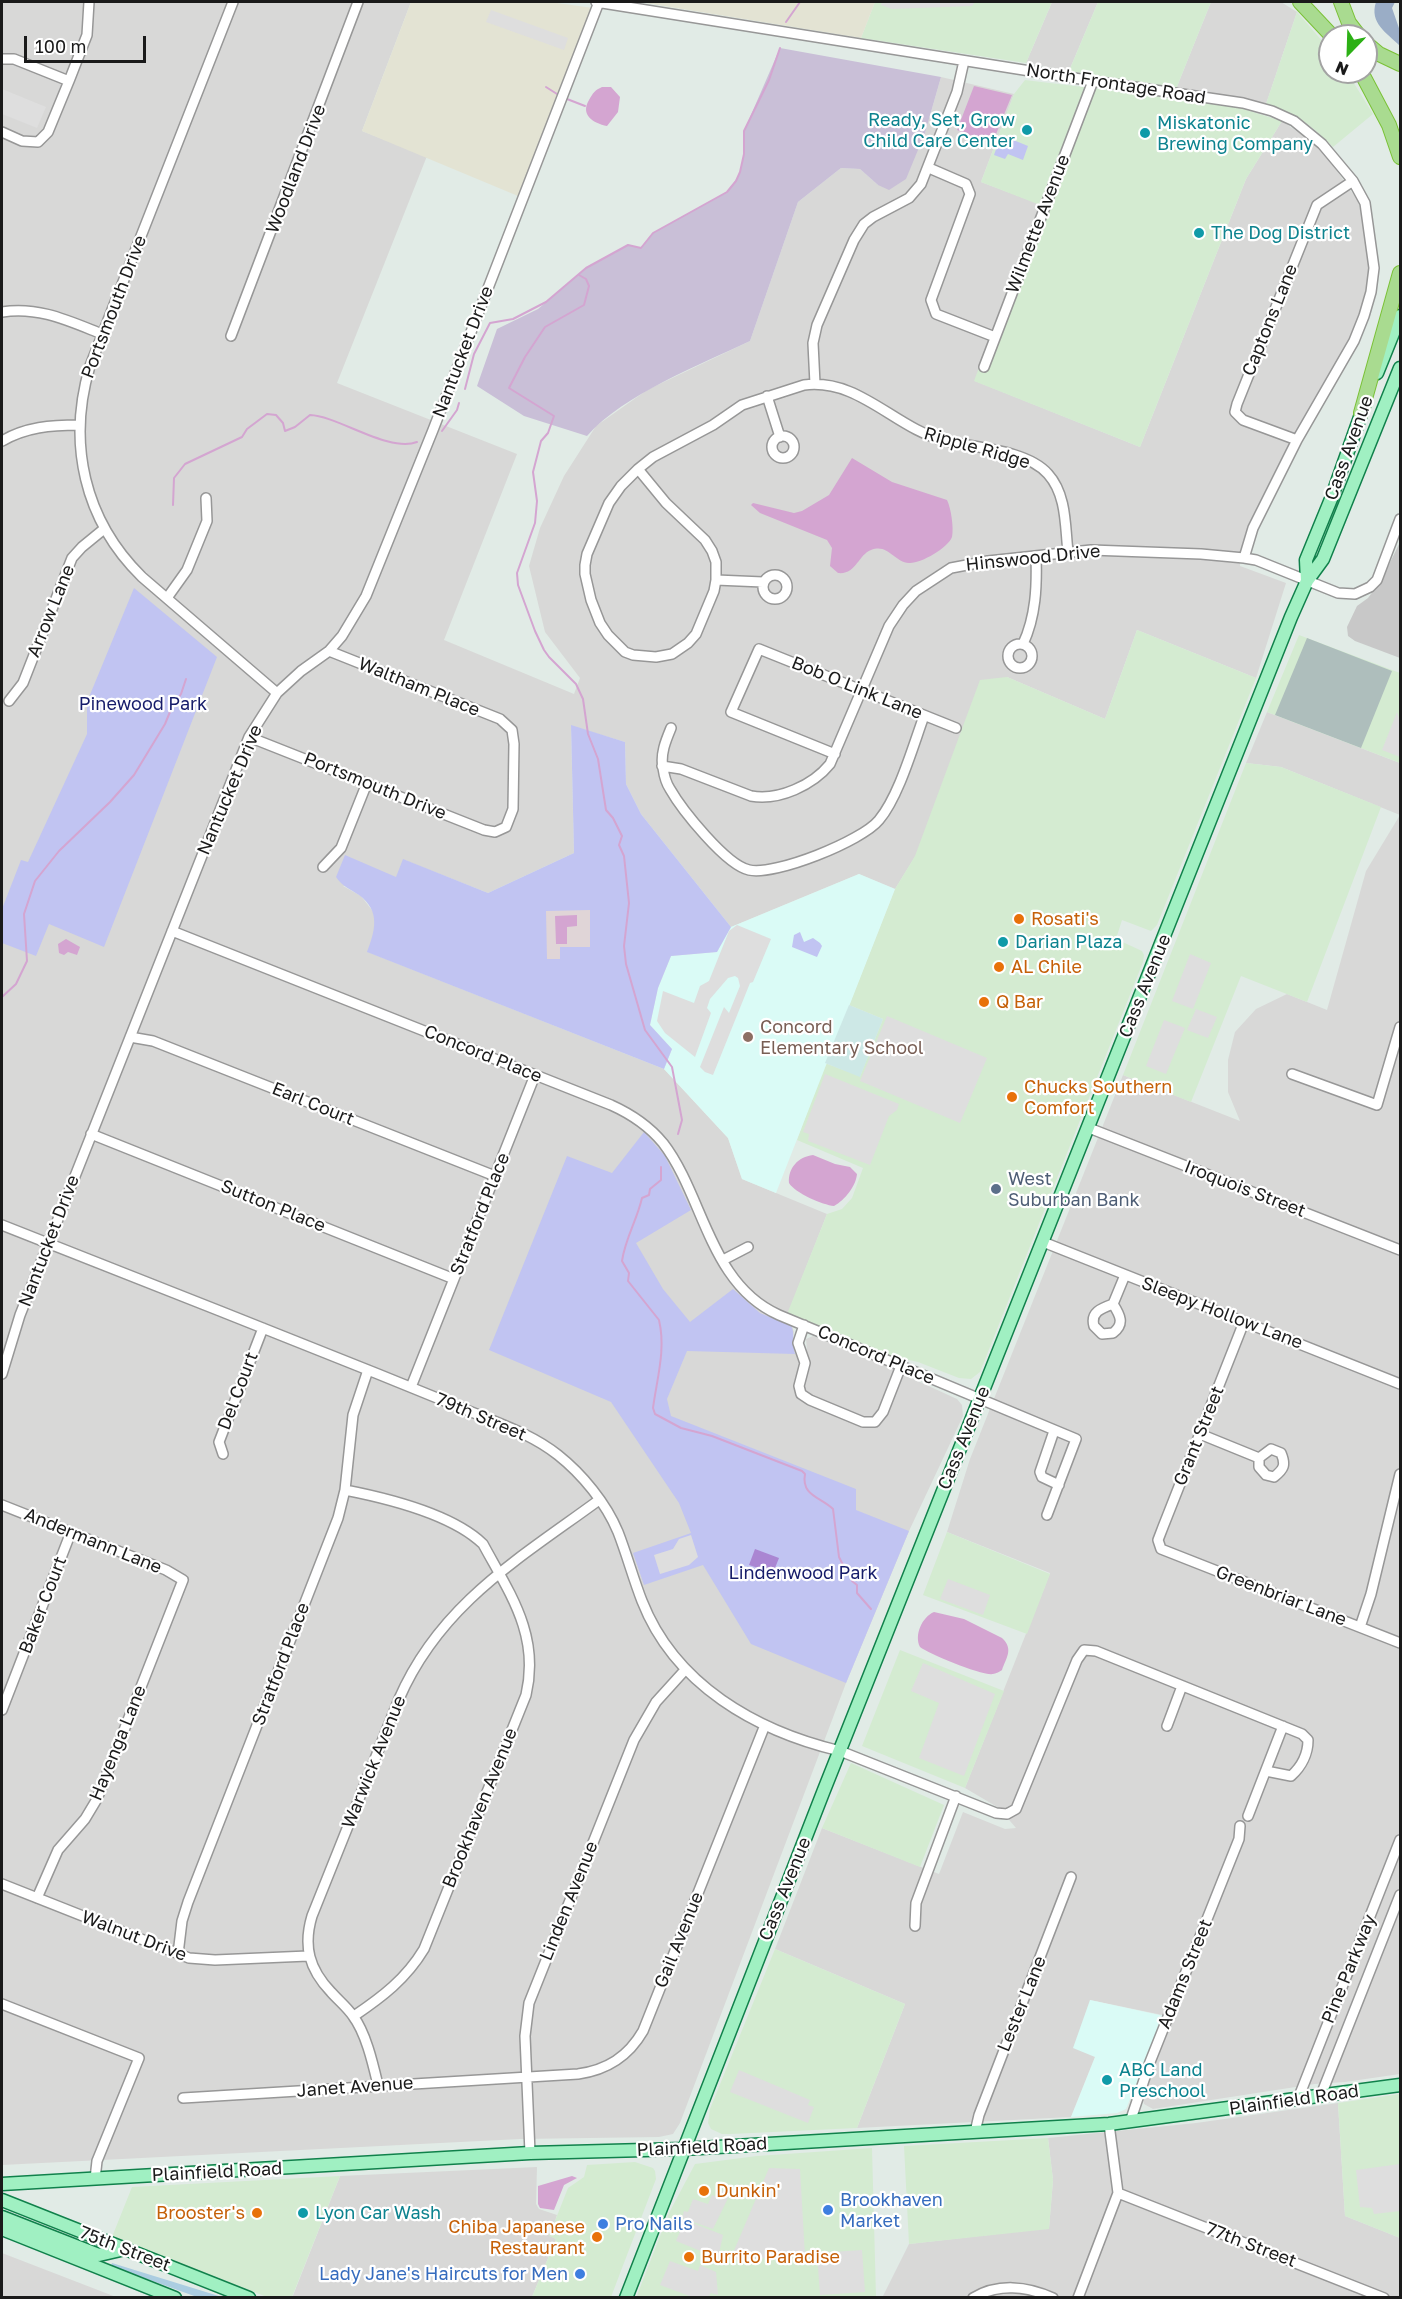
<!DOCTYPE html>
<html>
<head>
<meta charset="utf-8">
<style>
	body { margin:0 }
	#map { position:relative; width:1402px; height:2299px; overflow:hidden; background:#e1ebe6; font-family:"Golos Text",sans-serif }
	canvas { display:block }
	.frame { position:absolute; inset:0; border:3px solid #1a1a1a; pointer-events:none }
	.north { position:absolute; left:1318px; top:24px; width:60px; height:60px; box-sizing:border-box; background:#fff; border:2px solid #a3a3a3; border-radius:50%; rotate:203deg; font-size:16px; font-weight:700; line-height:24px; text-align:center; color:#1a1a1a }
	.north::after { content:''; display:block; margin:auto; width:21px; height:27px; background:#2cb015; clip-path:polygon(50% 0,100% 100%,50% 72%,0 100%) }
	.scale { position:absolute; left:24px; top:36px; width:122px; height:27px; box-sizing:border-box; border:3px solid #1a1a1a; border-top:0; padding-left:8px; font-size:18px; line-height:21px; white-space:nowrap; color:#1a1a1a; -webkit-text-stroke:4px #fff; paint-order:stroke }
</style>
</head>
<body>
<div id="map">
<canvas width="1402" height="2299"></canvas>
<div class="frame"></div>
<div class="north">N</div>
<div class="scale">100 m</div>
</div>
<script>
const g = document.querySelector('canvas').getContext('2d');
g.lineJoin = 'round';
function paint(path, color) { g.fillStyle = color; g.fill(path, 'evenodd'); }
function trace(path, color, width, dash) { g.strokeStyle = color; g.lineWidth = width; g.lineCap = dash ? 'butt' : 'round'; g.setLineDash(dash || []); g.stroke(path); }
function drawText(font, color, halo, rows, align = 'center') {
  g.font = font + ' "Golos Text",sans-serif'; g.lineWidth = 4.5; g.setLineDash([]); g.textBaseline = 'middle'; g.strokeStyle = halo; g.fillStyle = color; for (const [text, x, y, turn = 0] of rows) {
    g.save(); g.translate(x, y); g.rotate((+turn || 0) * Math.PI / 180); g.textAlign = isNaN(turn) ? turn : align; if (halo) g.strokeText(text, 0, 0); g.fillText(text, 0, 0); g.restore();
  }
}
const residential = new Path2D(`
	M2,2H411L362,131L427,156L337,383L517,454L444,640L574,694L580,678L545,632L529,566L540,528L564,476L596,426L647,390L750,341L798,202L841,168L860,169L878,185L925,133L941,77L1014,94L981,182L1040,204L975,381L1140,447L1246,179L1282,121L1321,148L1358,201L1367,237L1369,268L1365,295L1355,328L1288,449L1240,551V566L1286,583L1256,678L1137,630L1105,719L1007,677L915,857L895,889L859,874L731,927L641,814L626,784L625,742L571,726L574,853L488,893L404,860L397,877L343,886L361,896L375,914V930L368,952L664,1069L728,1138L742,1179L827,1214L788,1314L794,1332L792,1341L795,1354L807,1350L806,1339L813,1336L888,1365L911,1378L957,1399L962,1405L963,1416L909,1531L846,1683L680,2123L673,2134L659,2137L520,2139L2,2165Z
	M1052,2H1098L1069,71L1026,63Z
	M1211,2H1281L1297,12L1266,104L1244,98L1176,89Z
	M1267,712L1400,763V2074L1345,2082L1315,2084L1153,2109L1144,2104L1142,2094L1172,2017L1090,2000L1095,2057L1071,2117L857,2128L905,2004L775,1949L822,1828L939,1874L963,1812L1005,1829L1016,1828L999,1808L965,1788L1050,1573L947,1532L970,1459L1123,1075L1240,1121L1228,1092V1060L1235,1032L1256,1009L1287,994L1327,1010L1366,871L1400,815L1281,767L1246,763Z
	M1338,2103L1345,2216L1400,2238V2297L882,2298L909,2244L1049,2228L1053,2180L1048,2138L1196,2123Z
	M537,2167L536,2204L539,2209L557,2215L550,2236L556,2239L532,2297L292,2298L340,2176Z
	M2,2253L116,2297H2Z`);
const commercial = new Path2D(`
	M875,2H1052L1026,63L861,38Z
	M1098,2H1211L1176,89L1069,71Z
	M1297,12L1330,50V72H1347L1373,114L1333,147L1315,130L1303,121L1266,104Z
	M1025,80L1199,101L1240,108L1282,121L1246,179L1140,447L974,381L1040,205L981,182L1014,94Z
	M1137,630L1256,678L1157,925L1151,931L1122,920L1116,939L1142,951L1144,955L1143,962L980,1372L971,1379L959,1378L918,1362L891,1356L787,1314L827,1214L842,1209L852,1198L863,1168L797,1140L825,1063L860,1076L883,1019L849,1005L895,889L915,856L980,680L1007,677L1105,719Z
	M1299,635L1400,673V763L1267,712Z
	M1246,763L1281,767L1381,807L1307,1002L1241,976L1191,1102L1123,1075Z
	M947,1532L1050,1574L1027,1634L923,1595Z
	M900,1650L1004,1691L965,1788L862,1746Z
	M851,1763L944,1805L920,1867L822,1828Z
	M775,1949L905,2004L857,2128L731,2134H722L711,2129L708,2123L710,2109Z
	M1400,2094V2238L1345,2216L1338,2103Z
	M1048,2138L1053,2180L1049,2229L909,2244L904,2146Z
	M872,2148L876,2297L636,2298L669,2213L695,2164L757,2156Z
	M635,2162L653,2168L655,2171L656,2179L611,2297H532L556,2239L549,2236L568,2188L584,2177L587,2165Z
	M340,2176L292,2297H267L112,2237L132,2187Z`);
const industrial = new Path2D(`
	M411,2H550L593,8L518,196L362,131Z
	M639,2H875L861,38Z`);
const education = new Path2D(`
	M859,874L895,889L776,1193L742,1179L728,1138L664,1069L672,1049L650,1025L658,988L671,956L717,952L731,927Z
	M1090,2000L1164,2016L1126,2109L1117,2113L1071,2117L1095,2057L1073,2048Z`);
const religious = new Path2D(`
	M1400,542V658L1355,641L1348,636L1347,627L1357,606L1368,598L1382,579Z`);
const construction = new Path2D(`
	M1307,638L1392,671L1361,748L1275,715Z`);
const farmland = new Path2D(`
	M849,1005L883,1019L860,1077L825,1063Z`);
const grass = new Path2D(`
	M112,2263L222,2297H197L111,2266Z`);
const forest = new Path2D(`
	M1376,2H1395L1392,8L1400,31V46C1387,33 1369,23 1376,2Z`);
const wetland = new Path2D(`
	M780,48L941,77L925,133L906,179L889,190L878,185L860,169L841,168L798,202L750,341C700,365 624,394 587,436L524,416L477,386L497,329L538,309L586,268L628,245L641,248L653,233L727,192L735,181L740,172L744,154V131Z`);
const park = new Path2D(`
	M1006,137L1028,146L1023,160L1008,154L1005,159L994,155L1000,138Z
	M134,588L217,657L104,947L49,924L36,956L2,943V909L21,860L28,862L87,734V702Z
	M571,725L625,742L626,784L641,814L731,927L717,952L671,956L658,988L650,1025L672,1049L664,1069L367,952C375,931 381,911 359,895C350,889 343,887 336,877L345,855L396,877L403,859L488,893L574,853Z
	M800,932L804,942L813,938L820,943L822,946L817,957L792,947L794,935Z
	M644,1132L665,1156L691,1210L636,1243L663,1289L690,1322L733,1289L760,1313L791,1326C795,1331 792,1345 795,1354L687,1351L667,1399L671,1416L856,1489V1510L909,1531L846,1683L751,1644L703,1565L644,1585L633,1553L691,1533L679,1503L611,1402L489,1350L567,1156L612,1173Z`);
const pitch = new Path2D(`
	M755,1549L779,1558L773,1573L749,1565Z`);
const parking = new Path2D(`
	M882,2H975L972,6L892,9L881,5Z
	M491,10L568,38L564,50L486,22Z
	M2,89L46,107L37,128L2,114Z
	M1397,712L1400,721V757L1382,750Z
	M737,925L771,939L753,982L750,983L713,1075L705,1072L700,1067L724,1007L729,1013L740,986L738,978L735,976L728,978L710,999L707,1008L711,1013L695,1057L665,1033L657,1021L663,991L694,1003L700,986L709,981L729,931Z
	M1190,954L1211,963L1193,1009L1172,1001Z
	M1196,1009L1217,1017L1208,1038L1187,1030Z
	M887,1016L987,1058L960,1123L860,1081Z
	M1164,1020L1185,1028L1166,1074L1146,1066Z
	M825,1074L899,1104L897,1110L889,1116L870,1165L808,1141L809,1134L803,1132Z
	M691,1535L698,1557L689,1565L660,1574L654,1555L673,1549L679,1539Z
	M948,1579L990,1595L983,1615L940,1599Z
	M923,1663L995,1694L964,1776L919,1758L939,1703L911,1691Z
	M739,2070L810,2100L808,2105L814,2107L808,2123L730,2092Z
	M1400,2164V2211L1374,2214L1372,2208L1360,2207L1356,2170Z
	M769,2168L800,2169L805,2256L730,2260Z
	M721,2190L730,2194L713,2229L682,2218L684,2211L688,2212L693,2199L708,2204L712,2195L718,2197Z
	M685,2220L723,2235L718,2258L676,2241Z
	M862,2250L865,2292L820,2295L817,2253Z
	M670,2261L698,2271L700,2265L716,2272L718,2295L711,2293L708,2297H692L660,2285Z`);
const plaza = new Path2D(`
	M590,910V947H560V959H547L546,911Z`);
const water = new Path2D(`
	M974,86L1012,95L992,144L957,130Z
	M602,87H611L620,97L618,112L607,126C593,123 580,115 589,100C593,93 595,90 602,87Z
	M852,458L892,482L947,500C951,508 954,528 952,537C948,548 920,564 909,563C894,562 888,543 871,550C858,555 856,575 838,573L830,566L832,548L827,540L760,513L751,505L753,503L794,513L802,511L829,495Z
	M577,915V926L567,927V944H556L555,916Z
	M66,939L80,947L77,955L68,952L64,955L59,953L58,944Z
	M813,1155L835,1164L850,1167L857,1174C856,1186 845,1200 834,1206C823,1205 795,1193 789,1183C788,1168 798,1157 813,1155Z
	M934,1612L964,1619L1002,1638C1014,1649 1006,1658 1002,1670C1001,1671 995,1674 993,1674C982,1676 929,1654 920,1647C914,1635 922,1617 934,1612Z
	M572,2176L577,2178L564,2185L554,2210L540,2208L538,2204V2186Z`);
const stream = new Path2D(`
	M786,22L800,2
	M546,87L557,94
	M567,99L585,106
	M579,275L586,279L589,286L584,305L545,327L525,357L509,388L554,416L548,433L541,441L533,472L537,501L535,523L517,573L518,585L535,631L544,650L549,657L576,684L583,699L588,734L598,759L606,810L613,818L622,836L619,845L624,856L629,903L624,946L626,964L645,1030L672,1067L682,1120L678,1134
	M465,389L474,354L490,323L513,319L546,302L586,268L628,245L641,248L653,233L727,192L736,181L740,172L744,154V131L769,80L780,48
	M442,431L457,410L459,403
	M173,505L174,478L185,464L242,437L247,429L267,414L276,415L283,423L285,431L295,427L310,415C338,416 389,453 417,442
	M2,997L16,984L27,961L24,914L35,881L59,851L110,802L134,775L165,724L172,707L181,694L186,679
	M661,1167V1180L650,1189L649,1195L642,1198C637,1220 625,1239 622,1261L629,1273L628,1281L659,1320C666,1350 657,1378 653,1408L655,1414L681,1428L712,1436L802,1471L805,1474C801,1496 821,1497 833,1509L839,1557L843,1565L852,1573V1581L857,1585V1593L871,1609`);
const minor = new Path2D(`
	M233,2L90,366C67,443 84,520 142,577L277,693
	M596,2L1093,81L1243,103L1272,111L1294,121L1322,144L1353,181L1365,203L1374,268L1371,292L1364,316L1354,341L1297,440L1253,528L1244,558
	M2,59H14L69,81L48,132L38,142L22,141L2,132
	M69,81L87,35L89,2
	M929,168L966,184L970,194L931,300L936,314L995,337
	M2,312C38,306 69,321 102,334
	M231,336L358,2
	M984,367L1093,81
	M815,384L813,343L817,325L854,240L864,224L873,217L909,198L921,184L957,92L964,61
	M767,396L780,437
	M772 447a11 11 0 1 1 22 0a11 11 0 1 1-22 0Z
	M1297,440L1243,420L1235,412L1237,404L1317,205L1353,181
	M2,441C26,427 51,425 79,425
	M638,469L666,503L705,540L712,551L716,562V580L714,591L696,634L688,643L672,654L656,657L633,655L625,652L608,635L600,623L591,600L585,574V565L587,554L609,503L621,486L638,469L653,457L713,425L742,405L804,385C860,378 895,429 946,441C976,448 1027,450 1048,474C1067,495 1065,527 1068,552
	M763 587a12 12 0 1 1 24 0a12 12 0 1 1-24 0Z
	M716,580L763,582
	M167,598L187,570L207,521L206,498
	M1023,644C1036,616 1037,586 1036,556
	M1008 656a12 12 0 1 1 24 0a12 12 0 1 1-24 0Z
	M9,701L23,683L72,558L82,547L104,529
	M671,728C666,740 660,754 663,768C664,775 666,783 670,789C682,810 726,865 749,870C775,876 862,841 879,820C899,796 913,746 924,716
	M249,737L484,830L495,832L506,827L513,809L514,744L512,730L500,719L329,651
	M835,754L731,712L759,649L956,728
	M662,766L681,769L751,796C779,801 813,785 830,764L889,626L903,605L916,591L951,568L988,561L1091,550L1201,554L1244,558L1256,560L1338,593L1355,594L1370,587L1377,580L1400,519
	M323,867L341,848L367,783
	M172,931L611,1105C631,1114 649,1126 663,1143C704,1196 709,1284 779,1315L1076,1439L1047,1515
	M130,1037L153,1041L495,1176
	M1292,1074L1377,1105L1400,1027
	M1089,1128L1400,1250
	M91,1134L454,1279
	M2,1225C127,1274 253,1324 378,1374C410,1387 442,1400 474,1413C503,1425 533,1435 558,1455C582,1474 606,1503 618,1532C627,1555 633,1578 642,1601C675,1685 756,1731 840,1751L996,1813L1007,1814L1016,1809L1077,1660L1084,1650L1096,1651L1302,1734L1308,1740C1308,1754 1301,1767 1291,1776L1266,1771
	M1043,1242L1400,1384
	M723,1260L748,1247
	M1113,1304C1120,1315 1125,1324 1113,1333L1102,1334L1094,1326C1090,1312 1102,1308 1113,1304L1125,1275
	M1244,1322L1163,1527L1158,1540L1161,1549L1400,1643
	M804,1325L798,1343L805,1363L799,1386L801,1394L810,1400L863,1422H875L883,1412L901,1366
	M2,1374L20,1315L249,737L277,693L301,671L329,651L342,636L366,596L433,430L599,2
	M411,1387L535,1075
	M1054,1431L1040,1472L1042,1477L1059,1485
	M1200,1434L1259,1458V1467L1266,1475L1274,1477C1284,1469 1286,1465 1281,1453L1271,1449L1259,1458
	M223,1454L219,1442L263,1328
	M345,1490C386,1498 452,1514 483,1544C510,1594 540,1635 526,1695L424,1949C406,1979 382,1997 354,2016
	M2,1505L166,1570L183,1580L97,1799L85,1819L58,1850L37,1898
	M1360,1627L1371,1594L1400,1474
	M2,1710L71,1532
	M1167,1726L1182,1686
	M1248,1816L1283,1726
	M2,1884L189,1958L215,1960L308,1956
	M915,1926L916,1903L956,1796
	M178,1954L182,1921L188,1902L338,1518L345,1490L353,1415L368,1370
	M2,2004L139,2058L97,2161L95,2179
	M378,2085C373,2064 366,2033 353,2016C347,2007 338,2000 331,1992C309,1969 303,1946 312,1916L399,1699C440,1604 520,1558 599,1500
	M1321,2095L1400,1895
	M183,2098L578,2074C607,2070 628,2057 643,2031L765,1725
	M1298,2099L1400,1840
	M1130,2122L1150,2062L1239,1839L1240,1826
	M975,2132L979,2115L1071,1877
	M530,2153L525,2036L529,2003L634,1740L656,1702L685,1670
	M1118,2193L1384,2298
	M973,2298C998,2283 1027,2286 1053,2298
	M1078,2298L1118,2193L1109,2124`);
const major = new Path2D(`
	M1377,373L1400,316
	M1307,581L1306,560L1331,499L1364,406
	M2,2184L530,2153L683,2149L1109,2124L1400,2085
	M2,2200L249,2298
	M2,2217L99,2255L125,2249
	M2,2229L175,2298
	M626,2298L824,1790L1291,617L1307,581L1323,559L1400,368`);
const highway = new Path2D(`
	M1300,2L1332,36
	M1341,2L1349,23L1359,36
	M1366,43L1379,54L1400,64
	M1361,72L1389,125L1400,157
	M1361,413L1400,273`);
const markers = [
	[1027,130,6,"#0f9aa8"],
	[1145,133,6,"#0f9aa8"],
	[1199,233,6,"#0f9aa8"],
	[1019,919,6,"#e8710a"],
	[1003,942,6,"#0f9aa8"],
	[999,967,6,"#e8710a"],
	[984,1002,6,"#e8710a"],
	[748,1037,6,"#8d6e63"],
	[1012,1097,6,"#e8710a"],
	[996,1189,6,"#5c6f8a"],
	[1107,2080,6,"#0f9aa8"],
	[704,2191,6,"#e8710a"],
	[828,2210,6,"#3f7fe0"],
	[257,2213,6,"#e8710a"],
	[303,2213,6,"#0f9aa8"],
	[603,2224,6,"#3f7fe0"],
	[597,2237,6,"#e8710a"],
	[689,2257,6,"#e8710a"],
	[580,2274,6,"#3f7fe0"]
];
const streetNames = [
	["North Frontage Road",1116,84,9],
	["Woodland Drive",296,169,-69],
	["Wilmette Avenue",1038,224,-69],
	["Portsmouth Drive",114,307,-69],
	["Captons Lane",1270,320,-68],
	["Nantucket Drive",463,352,-69],
	["Ripple Ridge",977,448,16],
	["Cass Avenue",1349,448,-70],
	["Hinswood Drive",1033,558,-6],
	["Arrow Lane",51,611,-68],
	["Waltham Place",419,687,22],
	["Bob O Link Lane",857,688,22],
	["Portsmouth Drive",375,786,22],
	["Nantucket Drive",230,790,-67],
	["Cass Avenue",1145,986,-68],
	["Concord Place",483,1054,22],
	["Earl Court",313,1104,22],
	["Iroquois Street",1245,1189,21],
	["Sutton Place",273,1206,22],
	["Stratford Place",480,1214,-68],
	["Nantucket Drive",49,1241,-69],
	["Sleepy Hollow Lane",1222,1313,21],
	["Concord Place",876,1355,23],
	["Del Court",238,1391,-69],
	["79th Street",481,1417,23],
	["Grant Street",1199,1436,-68],
	["Cass Avenue",964,1438,-68],
	["Andermann Lane",93,1541,22],
	["Greenbriar Lane",1281,1596,21],
	["Baker Court",43,1605,-69],
	["Stratford Place",281,1664,-69],
	["Hayenga Lane",118,1743,-68],
	["Warwick Avenue",374,1762,-68],
	["Brookhaven Avenue",480,1808,-68],
	["Cass Avenue",785,1889,-68],
	["Linden Avenue",569,1901,-68],
	["Walnut Drive",134,1936,21],
	["Gail Avenue",679,1940,-68],
	["Pine Parkway",1349,1969,-68],
	["Adams Street",1185,1974,-68],
	["Lester Lane",1022,2004,-68],
	["Janet Avenue",355,2087,-4],
	["Plainfield Road",1294,2100,-8],
	["Plainfield Road",702,2147,-3],
	["Plainfield Road",217,2172,-3],
	["77th Street",1251,2245,21],
	["75th Street",125,2249,21]
];
const cultureNames = [
	["Ready, Set, Grow",1015,120,"right"],
	["Child Care Center",1015,141,"right"],
	["Miskatonic",1157,123],
	["Brewing Company",1157,144],
	["The Dog District",1211,233],
	["Darian Plaza",1015,942],
	["ABC Land",1119,2070],
	["Preschool",1119,2091],
	["Lyon Car Wash",315,2213]
];
const parkNames = [
	["Pinewood Park",143,704],
	["Lindenwood Park",803,1573]
];
const foodNames = [
	["Rosati's",1031,919],
	["AL Chile",1011,967],
	["Q Bar",996,1002],
	["Chucks Southern",1024,1087],
	["Comfort",1024,1108],
	["Dunkin'",716,2191],
	["Brooster's",245,2213,"right"],
	["Chiba Japanese",585,2227,"right"],
	["Restaurant",585,2248,"right"],
	["Burrito Paradise",701,2257]
];
const educationNames = [
	["Concord",760,1027],
	["Elementary School",760,1048]
];
const serviceNames = [
	["West",1008,1179],
	["Suburban Bank",1008,1200]
];
const shopNames = [
	["Brookhaven",840,2200],
	["Market",840,2221],
	["Pro Nails",615,2224],
	["Lady Jane's Haircuts for Men",568,2274,"right"]
];
paint(residential, '#d8d8d7');
paint(commercial, '#d4ebd1');
paint(industrial, '#e3e3d3');
paint(education, '#dafbf6');
paint(religious, '#c8c8c8');
paint(construction, '#aebebc');
paint(farmland, '#cde8e6');
paint(grass, '#abcde1');
paint(forest, '#9aadc6');
paint(wetland, '#c9bfd7');
paint(park, '#c1c4f2');
paint(pitch, '#aa86d2');
paint(parking, '#dedede');
paint(plaza, '#e0d5d7');
paint(water, '#d4a5d1');
trace(stream, '#d4a5d1', 2);
trace(minor, '#979797', 12);
trace(major, '#10814b', 15);
trace(highway, '#7ac136', 16);
trace(minor, '#fff', 9);
trace(major, '#a0f0c2', 12);
trace(highway, '#a9db90', 14);
for (const [x, y, r, color] of markers) { const dot = new Path2D(); dot.arc(x, y, r, 0, 2 * Math.PI); g.fillStyle = color; g.fill(dot); trace(dot, '#fff', 2); }
drawText('18px', '#1a1a1a', '#fff', streetNames);
drawText('18px', '#0d838f', '#fff', cultureNames, 'left');
drawText('18px', '#161c6a', '#fff', parkNames);
drawText('18px', '#c56008', '#fff', foodNames, 'left');
drawText('18px', '#785e54', '#fff', educationNames, 'left');
drawText('18px', '#4e5e75', '#fff', serviceNames, 'left');
drawText('18px', '#366cbe', '#fff', shopNames, 'left');
</script>
</body>
</html>
